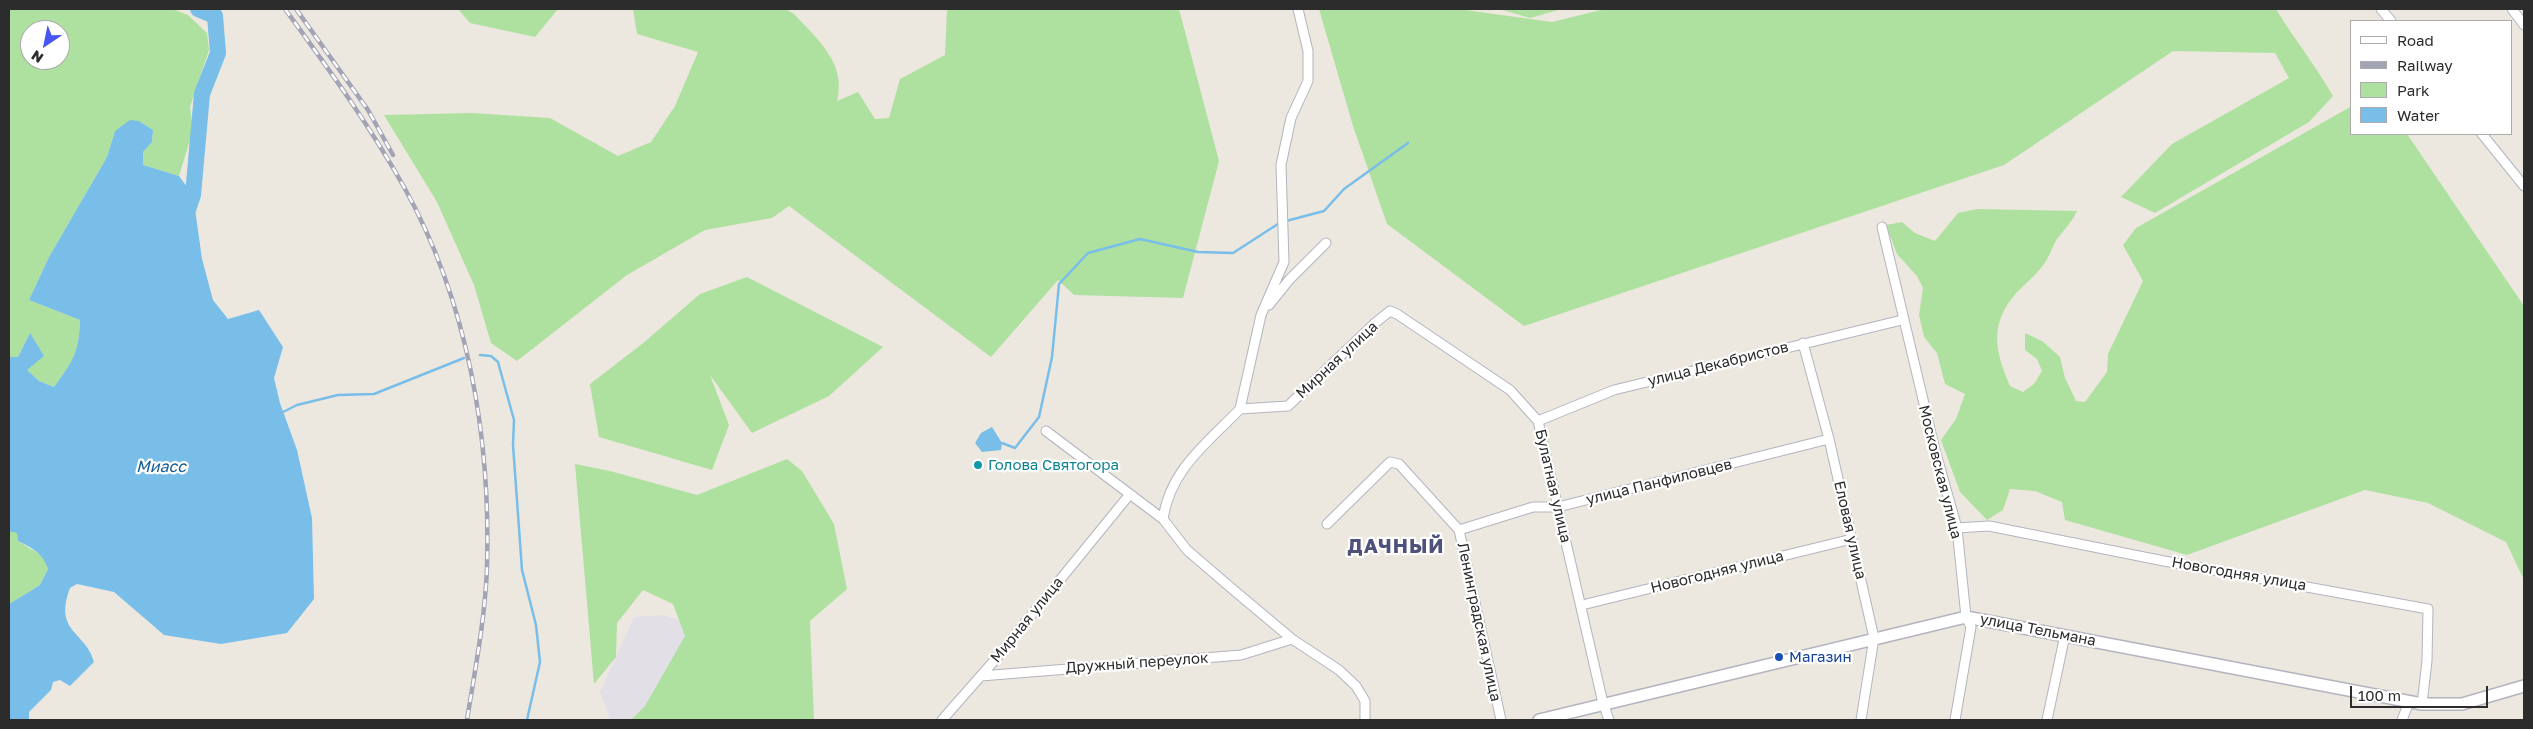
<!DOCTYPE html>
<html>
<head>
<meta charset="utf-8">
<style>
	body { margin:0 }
	#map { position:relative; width:2533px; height:729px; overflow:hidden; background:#ede8df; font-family:"Golos Text",sans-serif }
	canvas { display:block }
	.frame { position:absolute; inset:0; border:10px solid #2c2c2c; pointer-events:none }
	.legend { position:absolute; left:2350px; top:20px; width:162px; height:115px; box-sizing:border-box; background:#fff; border:1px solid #ababab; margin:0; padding:6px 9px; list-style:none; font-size:15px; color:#2c2c2c }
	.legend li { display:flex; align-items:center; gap:10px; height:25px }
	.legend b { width:25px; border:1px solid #ababab }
	.north { position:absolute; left:20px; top:20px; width:50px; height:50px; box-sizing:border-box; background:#fff; border:1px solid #ababab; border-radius:50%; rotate:214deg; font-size:14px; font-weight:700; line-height:20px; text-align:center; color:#2c2c2c }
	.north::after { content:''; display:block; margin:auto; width:18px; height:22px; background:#4855f1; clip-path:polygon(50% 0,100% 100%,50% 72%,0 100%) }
	.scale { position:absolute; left:2350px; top:686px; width:138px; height:22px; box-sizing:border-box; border:2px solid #2c2c2c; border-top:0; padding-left:6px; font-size:15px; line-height:18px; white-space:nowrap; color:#2c2c2c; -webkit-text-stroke:4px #fff; paint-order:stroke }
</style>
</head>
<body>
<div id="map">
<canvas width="2533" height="729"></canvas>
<div class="frame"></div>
<ul class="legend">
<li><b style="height:6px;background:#fff"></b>Road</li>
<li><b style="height:6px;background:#a2a3b5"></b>Railway</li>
<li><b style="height:14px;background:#aee09f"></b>Park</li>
<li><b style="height:14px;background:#78bee9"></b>Water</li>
</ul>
<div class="north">N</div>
<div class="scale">100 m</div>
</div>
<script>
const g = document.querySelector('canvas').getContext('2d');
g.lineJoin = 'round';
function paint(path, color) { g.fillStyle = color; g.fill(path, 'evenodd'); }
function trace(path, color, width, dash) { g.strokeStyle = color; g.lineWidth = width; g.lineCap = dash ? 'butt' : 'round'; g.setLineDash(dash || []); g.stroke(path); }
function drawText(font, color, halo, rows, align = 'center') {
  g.font = font + ' "Golos Text",sans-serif'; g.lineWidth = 4.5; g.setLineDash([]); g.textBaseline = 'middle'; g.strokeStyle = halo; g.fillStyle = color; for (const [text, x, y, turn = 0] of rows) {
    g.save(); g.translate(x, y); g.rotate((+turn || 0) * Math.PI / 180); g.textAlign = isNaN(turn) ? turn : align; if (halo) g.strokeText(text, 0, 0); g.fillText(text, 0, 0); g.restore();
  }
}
const industrial = new Path2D(`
	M662,615L683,621L690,643L636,720H610L600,692L634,617Z`);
const green = new Path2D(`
	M9,9H173L188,15L207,33L209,50L190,107L193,130L179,176L143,165V152L152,142L153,130L139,121L115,131L107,157L49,257L29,300L80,320C79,354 73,361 54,387L39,381L26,370L30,333L18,357H9ZM30,30H60V60H30Z
	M458,9H558L535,37L470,23Z
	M633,9H786L794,14C817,39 847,63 837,101L858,92L875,119L889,118L900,79L945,55L947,9H1179L1219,161L1183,298L1074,295L1058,280L991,357L789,206L772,218L705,230L627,275L517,361L491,343L474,285L437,202L384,115L472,113L550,118L618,156L651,142L675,106L698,52L637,34Z
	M1319,9H1458L1552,22L1605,9H2276C2294,39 2316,66 2333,96L2309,122L2155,213L2121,197L2172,144L2289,78L2275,53L2173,51L2004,165L1524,326L1387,224L1353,126Z
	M1499,9H1562L1530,18Z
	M2352,106V134H2407L2524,306V580L2506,542L2428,503L2365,490L2187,555L2065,520L2062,502L2035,491L2010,489L2003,510L1987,520L1960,492L1941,440L1956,419L1965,394L1945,384L1937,353L1924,337L1919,315L1923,288L1917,276L1897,254L1886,225L1902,222L1915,233L1935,241L1958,213L1977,209L2077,211C2072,222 2064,230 2057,239C2051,249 2048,261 2040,269C2032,279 2021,287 2013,297C1989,327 1996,353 2010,386L2023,392L2034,384L2042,371L2037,359L2025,350V333L2042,341L2060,357L2065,378L2076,401L2085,402L2107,372L2108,354L2143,281L2123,245L2136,228Z
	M747,277L883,347L829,396L752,433L710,375L729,425L712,470L599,437L590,384L642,344L700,294Z
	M787,459L802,471L834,524L847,589L810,621L814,720H631L645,706L685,636L673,604L643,590L617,623L616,657L594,684L575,464L610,471L697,495Z
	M10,530L17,533L18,541L44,557L48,569L40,585L9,604Z`);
const water = new Path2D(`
	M130,120L139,121L153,130L152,142L143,152V165L179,176L193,195L202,259L213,300L228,319L259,310L283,347L274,378L280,403L297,450L312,518L314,599L287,633L221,644L164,635L114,592L77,584L70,588C53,633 86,631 94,662L70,686L60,680L53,682L51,690L29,712V720H9V604L40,585L48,569C43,553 32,548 18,541L17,533L9,531V357H18L30,333L44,356L27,370L39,381L54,387C73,361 79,353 80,320L29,300L49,257L107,157L115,131Z
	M992,427L1002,443L1001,450L982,452L975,443L981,433Z`);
const stream = new Path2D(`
	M1286,221L1324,211L1344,189L1408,143
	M480,355L491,356L498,362L514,420L513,445L522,570L536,625L540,662L527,720
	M283,412L297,405L338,395L374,394L464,358
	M1002,443L1015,448L1039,417L1052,357L1059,284L1088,253L1140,239L1198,252L1233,253L1281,222`);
const river = new Path2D(`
	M186,216L193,195L202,94L218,53L215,16L198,9`);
const minor = new Path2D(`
	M2381,9L2391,21
	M2512,9L2524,25
	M2482,134L2524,186
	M1882,227L1935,450L1957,528L1966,617L1971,627L1955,720
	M1269,305L1289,280L1326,243
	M1803,343L1829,439L1874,638L1861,720
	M1240,409L1261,315L1284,262L1281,165L1291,118L1308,81V51L1298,9
	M1538,421L1614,390L1902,320
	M1046,431L1163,519L1187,550L1230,587L1292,639L1339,670L1356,686L1365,701V720
	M1163,519C1170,470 1207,443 1240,409L1288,406L1375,323L1390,311L1397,314L1510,390L1538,421L1603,703L1609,720
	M1327,524L1390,462L1399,464L1459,530L1501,720
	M1957,528L1989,526L2164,561L2428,609L2427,661L2422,704
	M1459,530L1533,507H1558L1829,439
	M1582,605L1852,539
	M981,676L1241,655L1292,639
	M942,720L993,662L1130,494
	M2047,720L2065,635
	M2402,720L2409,702`);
const tertiary = new Path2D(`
	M1539,720L1966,617L2422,704H2462L2524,686`);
const rail = new Path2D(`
	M285,9C327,67 369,124 404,187C468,302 491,438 487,568C485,619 475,670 467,720
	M296,9L368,110L393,155`);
const markers = [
	[978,465,5,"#0f9aa8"],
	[1779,657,5,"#1a4fb4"]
];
const streetNames = [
	["Мирная улица",1337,360,-43],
	["улица Декабристов",1718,364,-14],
	["Московская улица",1940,472,76],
	["улица Панфиловцев",1659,482,-14],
	["Булатная улица",1553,486,77],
	["Еловая улица",1850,530,77],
	["Новогодняя улица",1717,572,-14],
	["Новогодняя улица",2239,574,10],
	["Мирная улица",1027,620,-51],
	["Ленинградская улица",1479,622,78],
	["улица Тельмана",2038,630,11],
	["Дружный переулок",1137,663,-4]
];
const cultureNames = [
	["Голова Святогора",988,465]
];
const transitNames = [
	["Магазин",1789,657]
];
const waterNames = [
	["Миасс",161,467]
];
const districtNames = [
	["ДАЧНЫЙ",1396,547]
];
paint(industrial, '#e2dfe6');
paint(green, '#aee09f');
paint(water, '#78bee9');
trace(stream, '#78bee9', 2.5);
trace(river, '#78bee9', 16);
trace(minor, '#b2b4bf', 11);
trace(tertiary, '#b2b4bf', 14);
trace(minor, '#fff', 9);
trace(tertiary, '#fff', 11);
trace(rail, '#a2a3b5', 4.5);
trace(rail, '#fff', 2.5, [8]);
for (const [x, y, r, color] of markers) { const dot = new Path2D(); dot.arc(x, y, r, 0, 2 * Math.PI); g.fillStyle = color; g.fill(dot); trace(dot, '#fff', 2); }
drawText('15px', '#2c2c2c', '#fff', streetNames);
drawText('15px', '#0d838f', '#fff', cultureNames, 'left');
drawText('15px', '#164399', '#fff', transitNames, 'left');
drawText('italic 16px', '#145c97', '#fff', waterNames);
g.letterSpacing = '1px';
drawText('bold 20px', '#4e517b', '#fff', districtNames);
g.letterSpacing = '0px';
</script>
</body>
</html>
